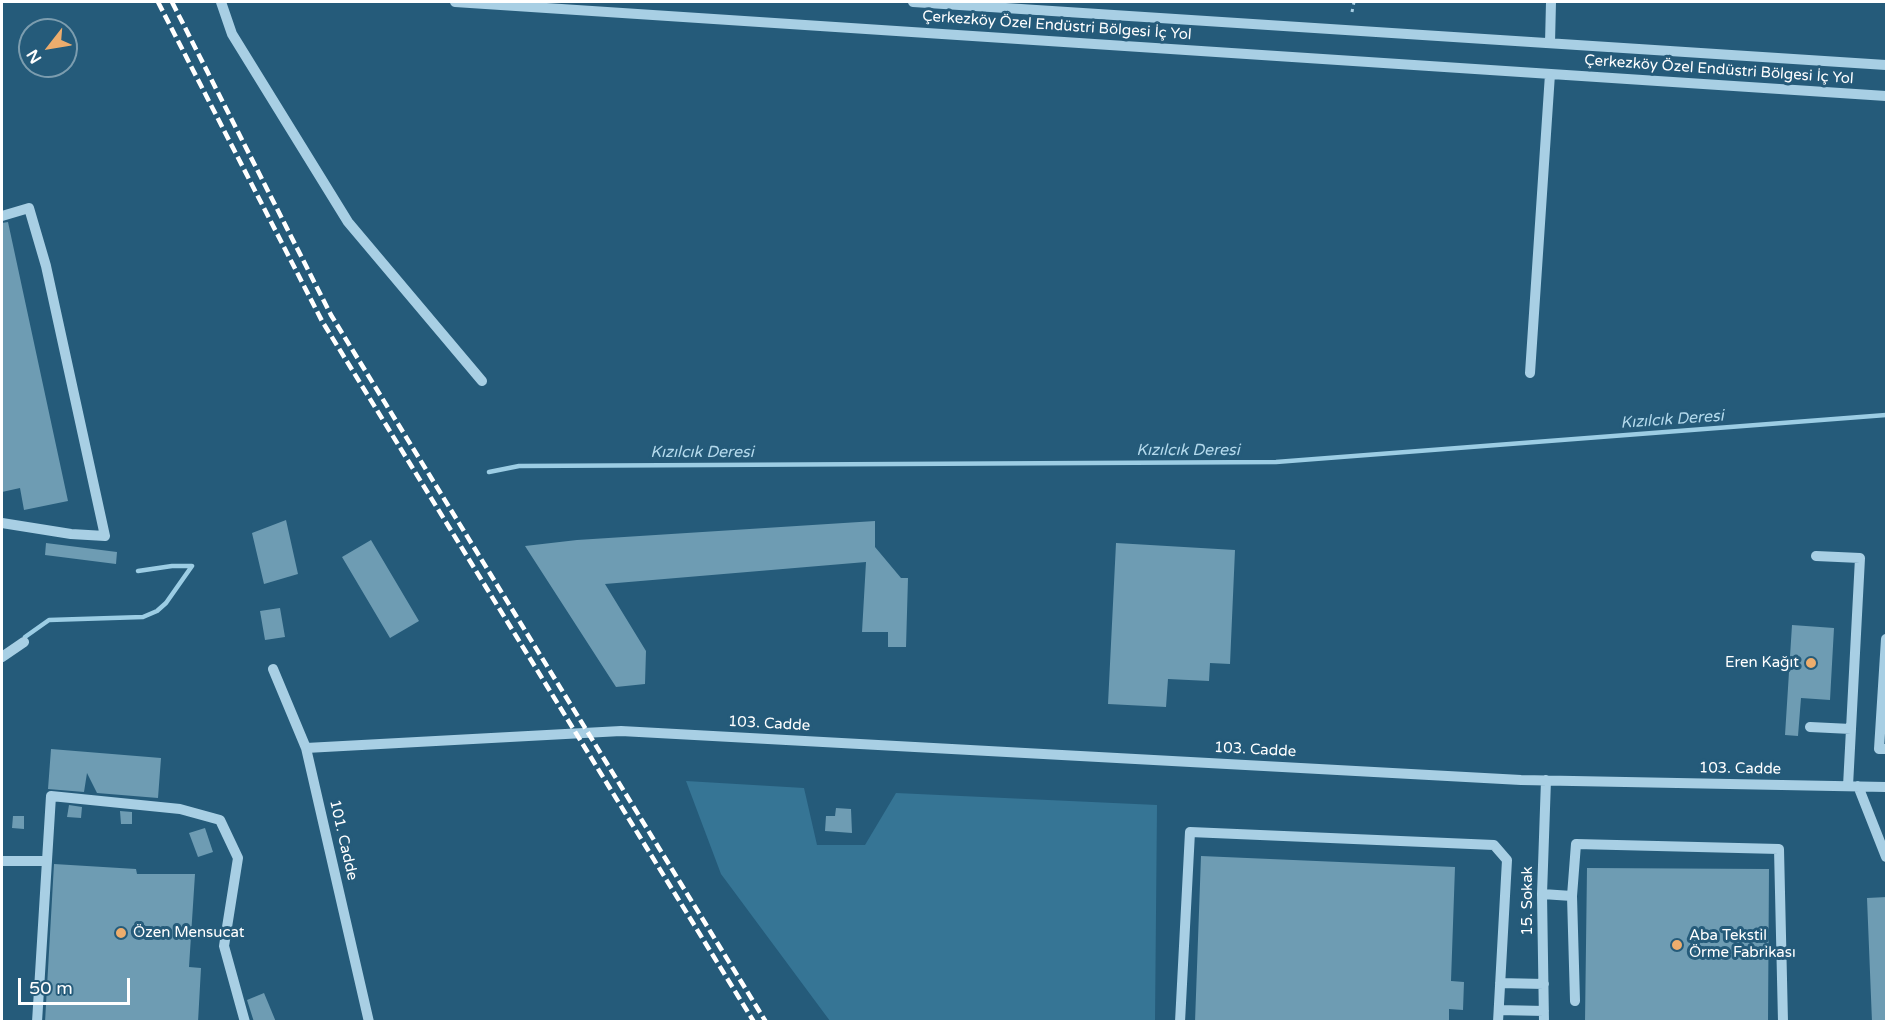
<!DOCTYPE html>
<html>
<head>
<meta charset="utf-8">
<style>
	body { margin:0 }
	#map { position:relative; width:1888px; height:1023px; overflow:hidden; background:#255b7a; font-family:"Varela Round",sans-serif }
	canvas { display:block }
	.frame { position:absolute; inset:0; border:3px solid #fff; pointer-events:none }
	.north { position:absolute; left:18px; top:18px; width:60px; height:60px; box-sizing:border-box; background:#255b7a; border:2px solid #7c9daf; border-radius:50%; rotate:239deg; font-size:16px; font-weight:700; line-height:24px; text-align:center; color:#fff }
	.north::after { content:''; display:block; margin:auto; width:21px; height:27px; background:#edad6d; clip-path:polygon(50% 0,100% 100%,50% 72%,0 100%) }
	.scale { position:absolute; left:18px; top:978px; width:112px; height:27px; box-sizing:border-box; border:3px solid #fff; border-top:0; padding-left:8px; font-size:18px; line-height:21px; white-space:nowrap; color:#fff; -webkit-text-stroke:4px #255b7a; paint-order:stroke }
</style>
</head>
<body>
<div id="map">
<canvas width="1888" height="1023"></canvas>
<div class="frame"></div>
<div class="north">N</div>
<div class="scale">50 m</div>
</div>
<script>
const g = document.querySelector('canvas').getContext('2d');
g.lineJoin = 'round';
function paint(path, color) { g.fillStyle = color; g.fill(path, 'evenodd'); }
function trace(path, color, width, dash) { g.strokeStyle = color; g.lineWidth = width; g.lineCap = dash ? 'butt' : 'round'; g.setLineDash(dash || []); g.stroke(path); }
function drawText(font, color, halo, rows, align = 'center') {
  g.font = font + ' "Varela Round",sans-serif'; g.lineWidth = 6; g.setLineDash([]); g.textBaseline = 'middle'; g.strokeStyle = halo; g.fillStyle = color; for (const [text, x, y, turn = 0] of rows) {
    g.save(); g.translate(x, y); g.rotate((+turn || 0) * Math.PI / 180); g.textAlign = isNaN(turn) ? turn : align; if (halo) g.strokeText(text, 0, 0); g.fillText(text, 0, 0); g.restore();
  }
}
const green = new Path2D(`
	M686,781L804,788L817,845H865L896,793L1157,805L1155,1021H830L721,874Z`);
const stream = new Path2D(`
	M489,472L519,466L1276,462L1886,415
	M138,571L172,566H192
	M25,637L49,620L143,617L157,611L166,603L192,566`);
const building = new Path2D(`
	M8,222L68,501L24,510L20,488L2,492V223Z
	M286,520L298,574L264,584L252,533Z
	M875,521V547L901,578H908L906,647H888V632H862L866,562L605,584L646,651L645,684L616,687L525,546L577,540Z
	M371,540L419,621L390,638L342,557Z
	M46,543L117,552L116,564L45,555Z
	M1116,543L1235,550L1230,664L1210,663L1209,681L1168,679L1166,707L1108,704Z
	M280,608L285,637L265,640L260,611Z
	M1792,625L1834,628L1830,700L1801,698L1798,736L1785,735Z
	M51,749L161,758L158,798L97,793L87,773L84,792L48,789Z
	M69,805L82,807L81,818L67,817Z
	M836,808L851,809L852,833L825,831L826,816H835Z
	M120,811L132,812V824H121Z
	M13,816H24V829L12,828Z
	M205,828L213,852L198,857L189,833Z
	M1201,856L1455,867L1451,981L1464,982L1463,1010L1449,1009V1022H1195Z
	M54,864L136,869L137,874H195L189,967L201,968L198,1022H45Z
	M1587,868L1769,869L1768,1022H1585Z
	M1887,897V1022H1872L1867,898Z
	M264,993L269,1005L276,1022H254L247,1000Z`);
const path = new Path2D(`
	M1352,12L1354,2`);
const minor = new Path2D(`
	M221,2L232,34L348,222L482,381
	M455,2L1886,96
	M913,2L1886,65
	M1550,43L1551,2
	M2,216L29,208L46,266L105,536L71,534L2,523
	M1530,373L1550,74
	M1816,556L1860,558L1848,786
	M1886,639L1879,749H1886
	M2,657L24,642
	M273,669L306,748L369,1022
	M1810,727L1851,729
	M306,748L621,731L1521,780L1886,787
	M1858,786L1886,857
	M2,861H47
	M1542,894L1572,896L1576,844L1779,849L1783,1022
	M1572,896L1575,1001
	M1500,983L1544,984
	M1499,1010L1544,1011
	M37,1022L51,796L180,809L220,820L238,858L224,946L245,1022
	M1180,1022L1190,832L1494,845L1507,860L1498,1022
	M1544,1022L1542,894L1546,780`);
const rail = new Path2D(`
	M158,2L322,321L754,1022
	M172,2L331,315L766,1022`);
const markers = [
	[1811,663,6,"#edad6d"],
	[121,933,6,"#edad6d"],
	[1677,945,6,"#edad6d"]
];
const streetNames = [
	["Çerkezköy Özel Endüstri Bölgesi İç Yol",1057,26,4],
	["Çerkezköy Özel Endüstri Bölgesi İç Yol",1719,70,4],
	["103. Cadde",769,724,3],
	["103. Cadde",1255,750,3],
	["103. Cadde",1740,769,1],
	["101. Cadde",343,840,77],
	["15. Sokak",1528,901,-90]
];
const poiNames = [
	["Eren Kağıt",1799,663,"right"],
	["Özen Mensucat",133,933],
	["Aba Tekstil",1689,936],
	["Örme Fabrikası",1689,953]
];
const waterNames = [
	["Kızılcık Deresi",1672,420,-4],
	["Kızılcık Deresi",1188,451],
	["Kızılcık Deresi",702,453]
];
paint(green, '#367595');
trace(stream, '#9ccde4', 4.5);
paint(building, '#6e9cb3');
trace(path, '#a8cfe4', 3, [3, 4.5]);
trace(minor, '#a8cfe4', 10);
trace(rail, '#fff', 4.5, [10, 4.5]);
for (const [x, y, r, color] of markers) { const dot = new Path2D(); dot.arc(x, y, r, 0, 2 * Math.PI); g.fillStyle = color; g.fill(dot); trace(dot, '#255b7a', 2); }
drawText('15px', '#fff', '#255b7a', streetNames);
drawText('15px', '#fff', '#255b7a', poiNames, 'left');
drawText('italic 16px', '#b3d9ec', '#255b7a', waterNames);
</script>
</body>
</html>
